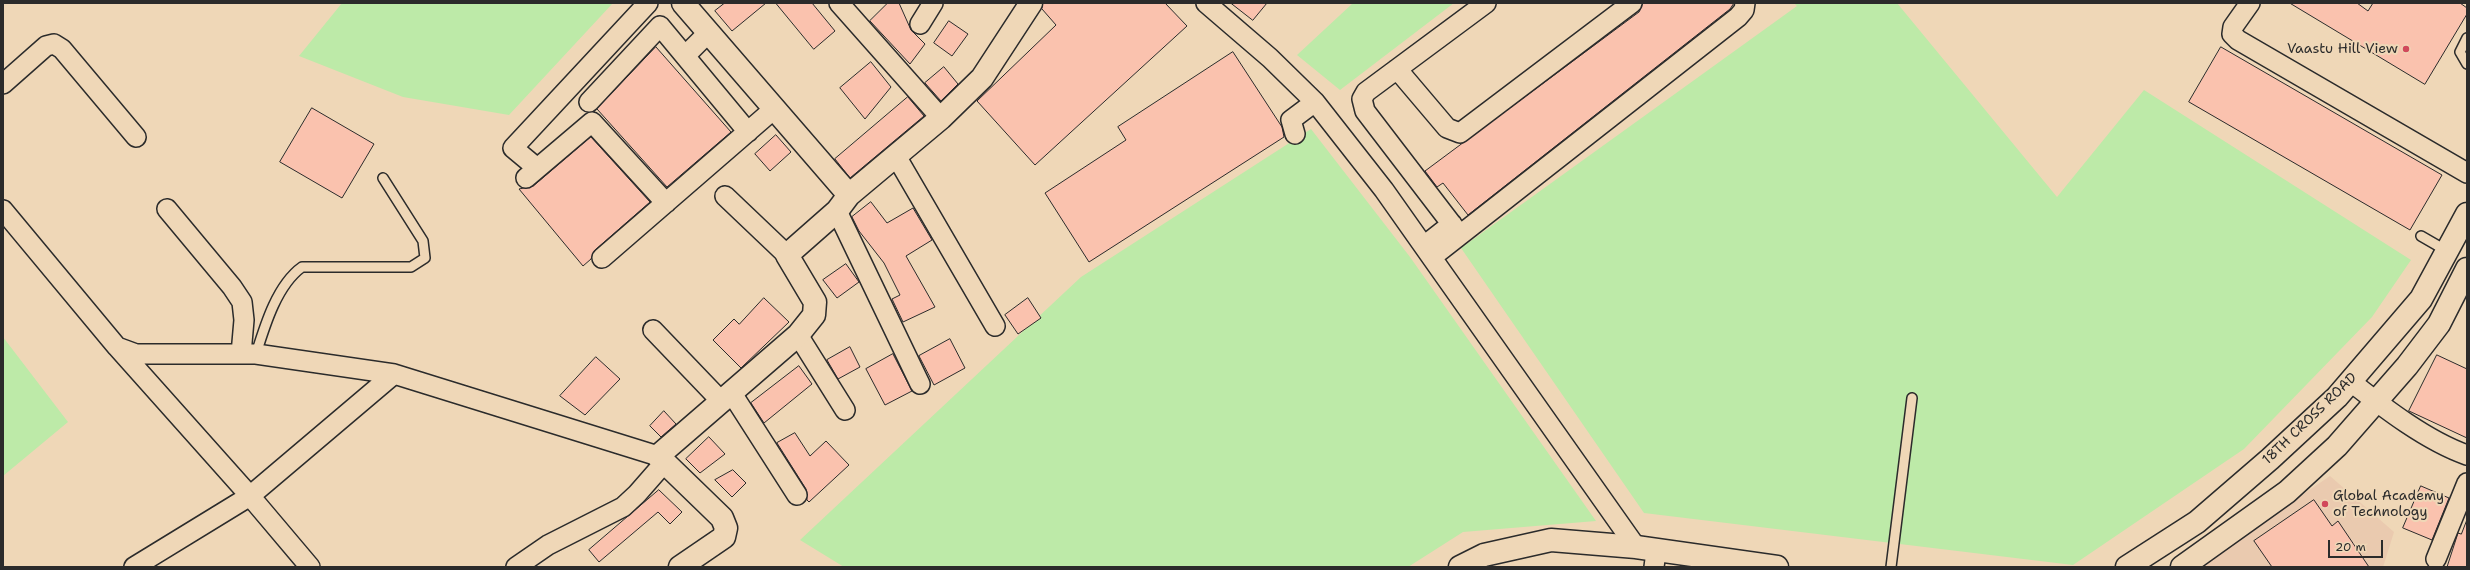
<!DOCTYPE html>
<html>
<head>
<meta charset="utf-8">
<style>
	body { margin:0 }
	#map { position:relative; width:2470px; height:570px; overflow:hidden; background:#efd7b7; font-family:"Shantell Sans",sans-serif }
	canvas { display:block }
	.frame { position:absolute; inset:0; border:4px solid #2b2b2b; pointer-events:none }
	.scale { position:absolute; left:2328px; top:540px; width:55px; height:18px; box-sizing:border-box; border:2px solid #2b2b2b; border-top:0; padding-left:5px; font-size:12px; line-height:14px; white-space:nowrap; color:#2b2b2b; -webkit-text-stroke:3px #efd7b7; paint-order:stroke }
</style>
</head>
<body>
<div id="map">
<canvas width="2470" height="570"></canvas>
<div class="frame"></div>
<div class="scale">20 m</div>
</div>
<script>
const g = document.querySelector('canvas').getContext('2d');
g.lineJoin = 'round';
function paint(path, color) { g.fillStyle = color; g.fill(path, 'evenodd'); }
function trace(path, color, width, dash) { g.strokeStyle = color; g.lineWidth = width; g.lineCap = dash ? 'butt' : 'round'; g.setLineDash(dash || []); g.stroke(path); }
function drawText(font, color, halo, rows, align = 'center') {
  g.font = font + ' "Shantell Sans",sans-serif'; g.lineWidth = 4; g.setLineDash([]); g.textBaseline = 'middle'; g.strokeStyle = halo; g.fillStyle = color; for (const [text, x, y, turn = 0] of rows) {
    g.save(); g.translate(x, y); g.rotate((+turn || 0) * Math.PI / 180); g.textAlign = isNaN(turn) ? turn : align; if (halo) g.strokeText(text, 0, 0); g.fillText(text, 0, 0); g.restore();
  }
}
const built = new Path2D(`
	M2330,476L2394,532L2383,567H2196Z`);
const green = new Path2D(`
	M342,3H613L509,115L403,97L299,56Z
	M1353,3H1454L1340,90L1297,55Z
	M1794,3H1897L2057,197L2144,90L2411,260L2372,317L2244,449L2073,565L1644,513L1461,248L1797,6Z
	M1311,129L1410,257L1596,521L1463,532L1408,567H844L800,540L1081,277Z
	M3,337L68,422L3,476Z`);
const building = new Path2D(`
	M725,3H766L732,31L715,11Z
	M776,3H812L835,31L814,49Z
	M888,3H899L911,30L925,44L910,64L870,21Z
	M1043,3H1165L1187,26L1035,165L977,101L1056,25L1042,9Z
	M1231,3H1267L1253,20Z
	M1643,3H1734L1730,9L1468,215L1443,183L1437,187L1425,171L1639,12Z
	M2290,3H2357L2368,11L2373,3H2460L2467,8V14L2425,84Z
	M949,21L968,34L952,56L934,43Z
	M656,47L731,132L667,187L597,109Z
	M2221,47L2442,175L2410,230L2189,102Z
	M1233,52L1282,127L1284,137L1089,262L1045,193L1126,140L1118,127Z
	M871,62L891,87L865,119L840,88Z
	M944,67L958,84L941,101L925,83Z
	M908,97L924,116L850,178L835,159Z
	M312,108L374,144L342,198L280,162Z
	M776,135L791,152L770,171L755,154Z
	M591,137L650,202L595,250L591,259L583,266L519,189L533,186Z
	M871,202L887,223L913,208L932,240L906,256L935,307L903,322L892,299L900,295L884,263L859,231L852,217Z
	M846,264L859,282L837,298L823,280Z
	M764,298L789,322L741,368L713,340L734,319L739,324Z
	M1028,298L1041,318L1018,334L1005,315Z
	M950,339L965,368L934,385L919,356Z
	M850,347L860,367L838,379L827,360Z
	M893,354L912,391L885,405L866,369Z
	M2437,355L2467,369V438L2409,411Z
	M596,357L620,379L585,415L560,396Z
	M799,366L812,384L764,423L751,403Z
	M664,411L676,424L661,437L650,426Z
	M795,433L810,456L826,441L849,465L809,502L807,500L806,489L777,443Z
	M709,437L725,454L700,473L686,459Z
	M733,470L746,483L732,497L715,480Z
	M2421,486L2449,498L2432,540L2403,528Z
	M659,490L682,512L670,524L658,512L599,562L589,550Z
	M2314,500L2332,526L2338,521L2369,567H2272L2254,541Z
	M2467,520V567H2447L2458,533L2461,534Z`);
const lane = new Path2D(`
	M2467,38L2460,52L2467,64
	M2421,236L2447,251
	M256,354C265,325 277,285 302,267H411L425,258L423,241L383,178
	M1891,567L1912,398`);
const street = new Path2D(`
	M839,3L941,118
	M1206,3L1270,58L1315,102L1384,190L1636,547
	M2250,3L2233,27L2232,34L2238,40L2467,173
	M920,24L933,3
	M686,55L708,33
	M1397,69L1447,128L1460,133L1632,3
	M3,84L46,46L54,44L62,49L136,137
	M589,102L660,26L748,132
	M1295,134L1291,120L1315,102
	M896,156L995,326
	M537,168L513,148L648,3
	M526,178L592,122L666,203
	M725,196L787,255
	M167,209L232,287L242,302L244,320L241,354
	M3,210L117,347L136,354H256L394,374L658,456
	M837,211L920,384
	M1460,235L1365,111L1362,99L1366,92L1486,3
	M1424,246L1452,224
	M1432,257L1738,17L1744,10L1745,3
	M602,258L774,109
	M653,330L721,401
	M798,335L845,410
	M118,348L250,496L310,567
	M2350,381C2384,408 2427,441 2467,455
	M731,392L797,495
	M2436,559L2467,483
	M134,567L250,496L394,374
	M516,567L548,545L623,507L637,494L665,462
	M1654,567L1656,552`);
const secondary = new Path2D(`
	M849,195L941,118L982,78L1031,3
	M680,567L724,537L726,528L722,518L658,456L798,335L814,315L815,302L787,255L837,211L849,195L683,3
	M1460,567L1484,555L1551,540L1636,547L1777,567
	M2127,567L2197,522L2270,459L2337,397L2421,299L2467,214
	M2182,567L2287,492L2337,446L2407,366L2439,324L2467,269`);
const markers = [
	[2406,49,4,"#d1495b"],
	[2325,504,4,"#d1495b"]
];
const poiNames = [
	["Vaastu Hill View",2398,49],
	["Global Academy",2333,496,"left"],
	["of Technology",2333,512,"left"]
];
const streetNames = [
	["18TH CROSS ROAD",2310,419,-44]
];
paint(built, '#eacaaf');
paint(green, '#bdeaa8');
paint(building, '#fac2ae');
trace(building, '#2b2b2b', 1);
trace(lane, '#2b2b2b', 12);
trace(street, '#2b2b2b', 22);
trace(secondary, '#2b2b2b', 25);
trace(lane, '#efd7b7', 9);
trace(street, '#efd7b7', 19);
trace(secondary, '#efd7b7', 22);
for (const [x, y, r, color] of markers) { const dot = new Path2D(); dot.arc(x, y, r, 0, 2 * Math.PI); g.fillStyle = color; g.fill(dot); trace(dot, '#efd7b7', 1.5); }
drawText('14px', '#2b2b2b', '#efd7b7', poiNames, 'right');
drawText('14px', '#2b2b2b', '#efd7b7', streetNames);
</script>
</body>
</html>
